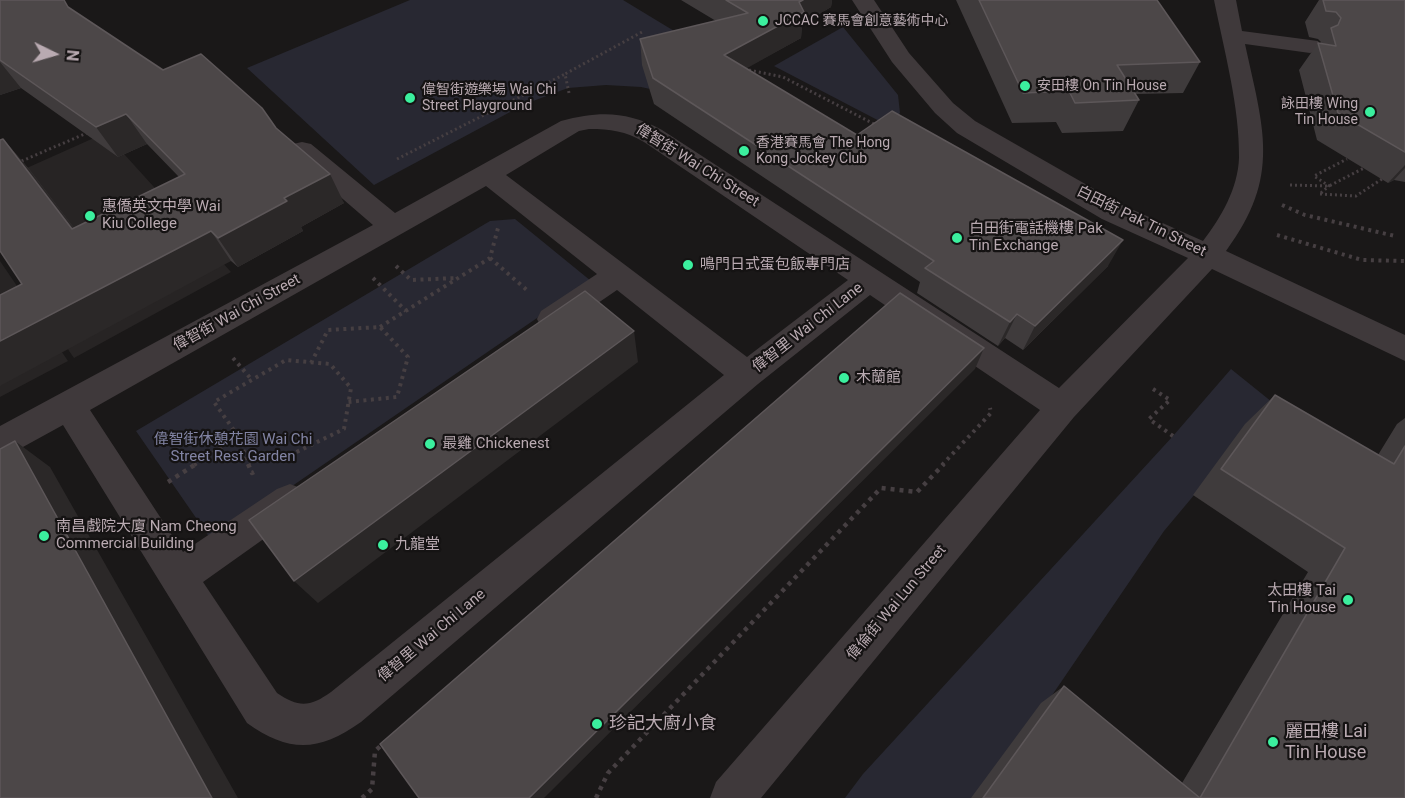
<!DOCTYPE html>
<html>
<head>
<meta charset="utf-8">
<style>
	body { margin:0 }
	#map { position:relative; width:1405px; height:798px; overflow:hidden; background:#1a1818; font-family:Roboto,sans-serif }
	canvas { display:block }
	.north { position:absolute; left:24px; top:24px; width:60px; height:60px; -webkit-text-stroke:4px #151313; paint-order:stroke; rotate:95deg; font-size:16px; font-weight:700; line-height:24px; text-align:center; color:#b9aab1 }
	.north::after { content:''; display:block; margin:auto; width:21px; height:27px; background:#b9aab1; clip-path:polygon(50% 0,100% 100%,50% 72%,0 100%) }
</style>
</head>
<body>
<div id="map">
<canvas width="1405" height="798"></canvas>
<div class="north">N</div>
</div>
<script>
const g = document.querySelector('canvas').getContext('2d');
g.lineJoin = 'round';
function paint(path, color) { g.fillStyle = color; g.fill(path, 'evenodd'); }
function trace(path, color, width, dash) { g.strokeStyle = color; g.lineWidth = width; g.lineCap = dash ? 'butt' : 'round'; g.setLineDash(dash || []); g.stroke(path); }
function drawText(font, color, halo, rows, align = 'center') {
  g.font = font + ' Roboto,"Noto Sans TC",sans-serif'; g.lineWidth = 4.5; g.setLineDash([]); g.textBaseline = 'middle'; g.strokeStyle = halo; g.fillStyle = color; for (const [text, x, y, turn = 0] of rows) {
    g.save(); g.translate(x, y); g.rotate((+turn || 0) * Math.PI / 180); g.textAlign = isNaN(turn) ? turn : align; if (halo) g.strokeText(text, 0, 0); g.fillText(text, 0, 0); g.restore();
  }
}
const built = new Path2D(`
	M105,133L231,272L74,358L0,252V180Z
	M0,261L68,361L0,397Z`);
const green = new Path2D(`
	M410,0H623L722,60L664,92L641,87L606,85L568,88L525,104L374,185L247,68Z
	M843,27L898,95L900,113L887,125L774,66Z
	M515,219L591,281L212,541L136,431L490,221Z
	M1231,369L1272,402L1164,531L982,798H845L863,774L1173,436Z`);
const pathFar2 = new Path2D(`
	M749,70L783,77L876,125
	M569,93L565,74L642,32
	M397,159L565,74
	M17,163L87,133
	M1290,185L1329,186L1364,168
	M1321,193L1329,186L1314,176L1347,159
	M1320,194L1356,196L1382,179`);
const pathFar1 = new Path2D(`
	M1282,205L1305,215L1395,236
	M1277,235L1362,260L1405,261
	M490,258L528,291
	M396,266L411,280L457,278
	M373,278L406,311
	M380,327L490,258L498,228
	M233,358L252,380
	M311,363L328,330L380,327L408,357L397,397L348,402
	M1153,389L1170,400L1149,419L1173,436
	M238,436L249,465
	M194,465L238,436L214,402L286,360L330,364L351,388L344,429L280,460
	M942,465L991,413L990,408`);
const path = new Path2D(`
	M248,464L252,473L254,472
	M168,482L196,464
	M362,798L372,789L375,751L385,742
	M596,798L608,773L881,488L917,492L944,464`);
const minor = new Path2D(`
	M852,0H874L909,53L953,103L975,121L1122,205L1203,241C1221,218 1238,188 1239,158C1240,108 1224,50 1214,0H1236L1242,31L1318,41L1321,46L1318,51L1310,53L1245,44C1263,128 1282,176 1226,251L1405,335V361L1212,269L1074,417L761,798H710L716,782L1040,410L870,295L758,384L361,722C319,752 289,753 247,723L63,425L12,453L0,458V426L373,225L293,156L289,150L293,144L302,142L311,144L395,213L561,121C600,111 626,111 662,130L1059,388L1188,258L1102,219L957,133L935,113L892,62ZM589,129C611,129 625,131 644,142L848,280L747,357L506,175L579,131ZM486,186L597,274L541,311L537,319L541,327L552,331L563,327L617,290L724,375L331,692C310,707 299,708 277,693L203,582L303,511L308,500L303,489L290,484L277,489L183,552L90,410Z`);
const wall = new Path2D(`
	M0,0L72,10L163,70L276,128L344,203L301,227L303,231L238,267L231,261L22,284L3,139L29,169L74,228L179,177L147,144L118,157L21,88L0,95Z
	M681,0H832L831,7L802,24L801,38L746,68L857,135L1108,266L1023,350L1005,338L998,346L917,293L920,282L654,104L642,65L640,39L716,21Z
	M956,0H1036L1200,62L1183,93L1135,94L1139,100L1123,131L1062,133L1056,122L1012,123Z
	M1319,0H1405V182L1394,180L1388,183L1317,140L1299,70L1318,43H1320L1321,42L1318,39L1309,37L1305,22Z
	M1275,395L1378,455L1397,424L1405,418V798H971L1041,703L1064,686L1182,783L1308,572L1193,495L1245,424Z`);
const shadedWall = new Path2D(`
	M803,0H832L831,7L802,24L801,38L724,81V55Z
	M0,62L21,88L0,95Z
	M126,114L147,144L118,157L96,127Z
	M3,139L29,169L97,258L72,229Z
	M1405,165V168L1394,180L1388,183Z
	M330,174L344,203L301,227L303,231L238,267L218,238L284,198Z
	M211,231L231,261L0,386V341Z
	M1123,240L1108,266L1023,350L1035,326Z
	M1017,314L1005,338L998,346L1010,322Z
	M634,331L638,362L318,603L294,581Z
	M984,348L975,369L544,798H529Z
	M15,441L50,467L238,798H212Z`);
const building = new Path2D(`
	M0,0H64L68,7L163,70L201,54L262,108L276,128L330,174L284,198L287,201L218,238L211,231L0,341V295L22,284L0,251V140L3,139L72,229L185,174L126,114L96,127L0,60Z
	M726,0H803L799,2L804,12L724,55L857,135L892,111L1123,240L1035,326L1017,314L1010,322L925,268L934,261L653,78L640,39L748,13Z
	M979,0H1157L1200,62L1117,65L1139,100L1075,103L1069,91L1023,93Z
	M1323,0H1405V152L1338,113L1318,43L1336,46L1331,28L1338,25L1341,18L1336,12L1326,11Z
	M585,291L634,331L294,581L249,520Z
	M900,293L984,348L529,798H419L380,744Z
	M1275,395L1394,464L1405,446V798H1200L1345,548L1221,469Z
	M15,441L212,798H0V449Z
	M1064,686L1200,798H983Z`);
const markers = [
	[763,21,6,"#3bef9e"],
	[1025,86,6,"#3bef9e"],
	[410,98,6,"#3bef9e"],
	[1370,112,6,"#3bef9e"],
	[744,151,6,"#3bef9e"],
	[90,216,6,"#3bef9e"],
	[957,238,6,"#3bef9e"],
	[688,265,6,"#3bef9e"],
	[844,378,6,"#3bef9e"],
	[430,444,6,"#3bef9e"],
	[44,536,6,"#3bef9e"],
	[383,545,6,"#3bef9e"],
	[1348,600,6,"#3bef9e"],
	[597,724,6,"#3bef9e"],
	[1273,742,6,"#3bef9e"]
];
const farPoinames = [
	["JCCAC 賽馬會創意藝術中心",775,21],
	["安田樓 On Tin House",1037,86],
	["偉智街遊樂場 Wai Chi",422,90],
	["Street Playground",422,106],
	["詠田樓 Wing",1358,104,"right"],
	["Tin House",1358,120,"right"],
	["香港賽馬會 The Hong",756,143],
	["Kong Jockey Club",756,159]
];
const streetNames = [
	["偉智街 Wai Chi Street",697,166,32],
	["白田街 Pak Tin Street",1141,222,26],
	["偉智街 Wai Chi Street",237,313,-29],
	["偉智里 Wai Chi Lane",808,328,-38],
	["偉倫街 Wai Lun Street",897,603,-50],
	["偉智里 Wai Chi Lane",432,636,-40]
];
const poiNames = [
	["惠僑英文中學 Wai",102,207],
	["Kiu College",102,224],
	["白田街電話機樓 Pak",969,229],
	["Tin Exchange",969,246],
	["鳴門日式蛋包飯專門店",700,265],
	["木蘭館",856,378],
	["最雞 Chickenest",442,444],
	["南昌戲院大廈 Nam Cheong",56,527],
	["Commercial Building",56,544],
	["九龍堂",395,545],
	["太田樓 Tai",1336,591,"right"],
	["Tin House",1336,608,"right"]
];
const parkNames = [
	["偉智街休憩花園 Wai Chi",233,440],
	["Street Rest Garden",233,457]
];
const nearPoinames = [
	["珍記大廚小食",609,724],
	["麗田樓 Lai",1285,732],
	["Tin House",1285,753]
];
paint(built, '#272424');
paint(green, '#282832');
trace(pathFar2, '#463f42', 3, [2, 3]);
trace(pathFar1, '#463f42', 4, [3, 4.5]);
trace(path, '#463f42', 4.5, [4, 5]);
paint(minor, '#3f393b');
paint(wall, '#3f3b3c');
paint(shadedWall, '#2b2828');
paint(building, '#4c4748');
trace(building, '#5d5759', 1.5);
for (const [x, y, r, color] of markers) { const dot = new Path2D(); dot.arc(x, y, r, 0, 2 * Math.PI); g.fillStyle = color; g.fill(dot); trace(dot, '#151313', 2); }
drawText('14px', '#b9aab1', '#151313', farPoinames, 'left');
drawText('15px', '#b9aab1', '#151313', streetNames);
drawText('15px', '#b9aab1', '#151313', poiNames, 'left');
drawText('15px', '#8284a4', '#151313', parkNames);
drawText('18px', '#b9aab1', '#151313', nearPoinames, 'left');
</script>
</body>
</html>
